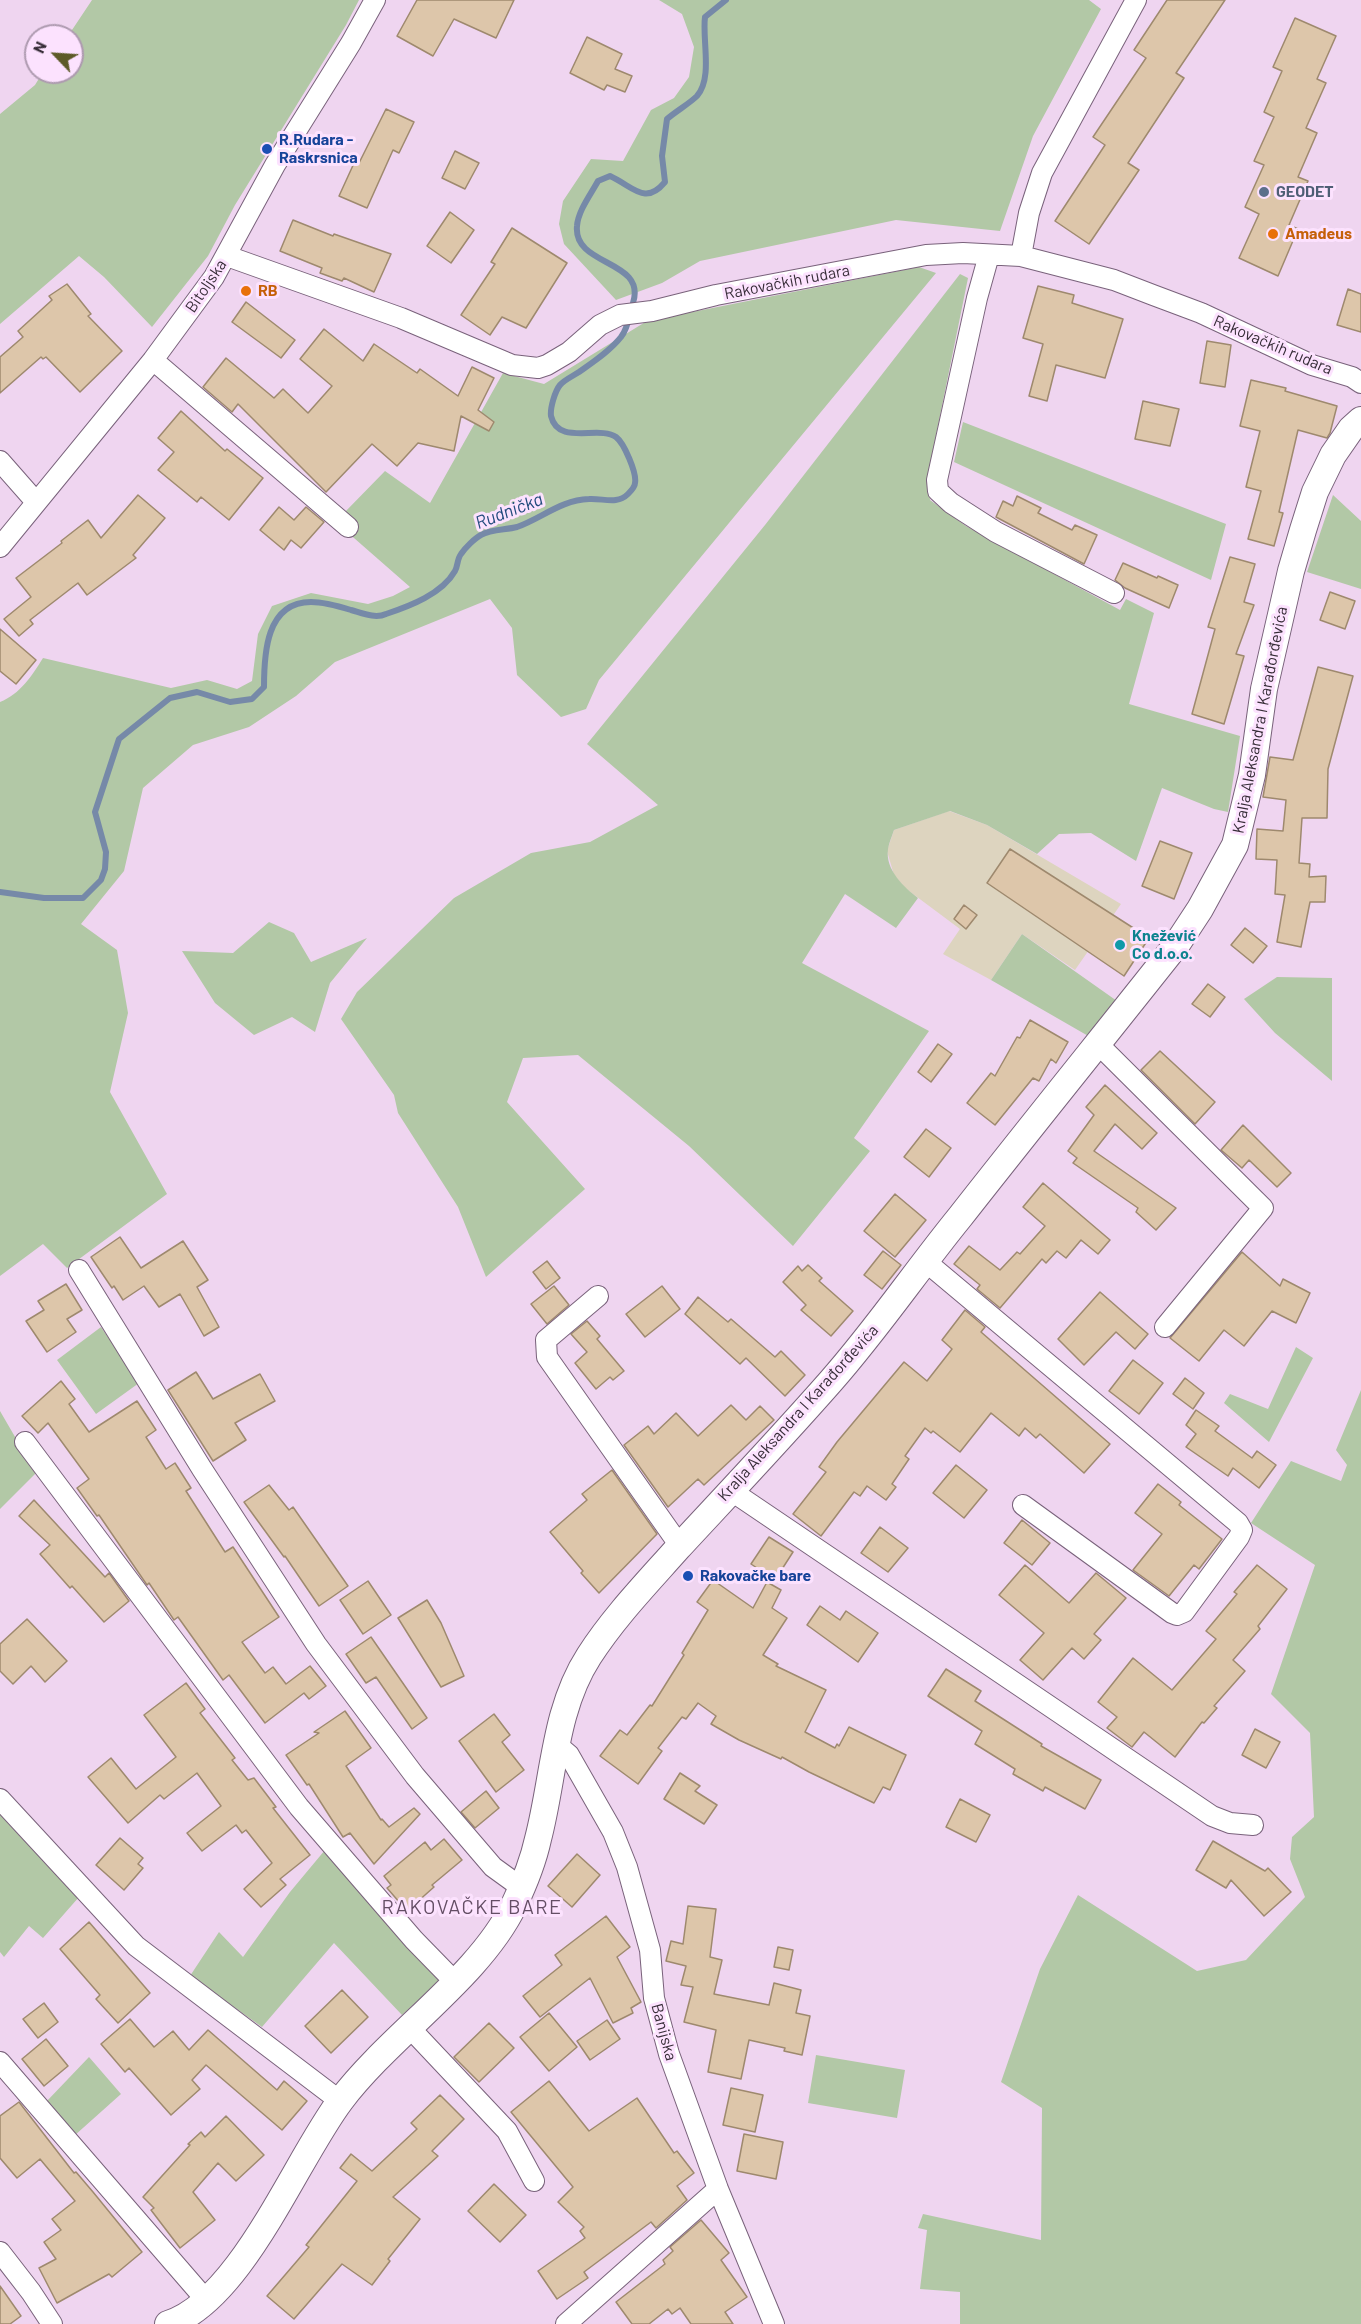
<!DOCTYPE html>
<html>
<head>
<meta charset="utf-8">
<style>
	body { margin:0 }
	#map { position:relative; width:1361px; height:2324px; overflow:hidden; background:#efd5f0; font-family:Barlow,sans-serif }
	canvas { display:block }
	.north { position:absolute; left:24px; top:24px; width:60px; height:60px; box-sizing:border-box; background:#fce2fe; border:2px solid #ad9aaf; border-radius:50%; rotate:295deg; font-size:16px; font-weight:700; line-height:24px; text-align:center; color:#372d38 }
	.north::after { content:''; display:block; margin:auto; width:21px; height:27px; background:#5d5a27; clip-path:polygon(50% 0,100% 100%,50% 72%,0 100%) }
</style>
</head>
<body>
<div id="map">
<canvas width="1361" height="2324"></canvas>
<div class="north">N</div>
</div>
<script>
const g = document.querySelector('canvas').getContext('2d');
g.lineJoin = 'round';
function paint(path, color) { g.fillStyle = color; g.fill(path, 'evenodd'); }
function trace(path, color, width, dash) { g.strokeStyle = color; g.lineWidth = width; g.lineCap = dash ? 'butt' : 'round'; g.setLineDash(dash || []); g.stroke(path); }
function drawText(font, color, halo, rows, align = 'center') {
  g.font = font + ' Barlow,sans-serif'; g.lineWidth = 6; g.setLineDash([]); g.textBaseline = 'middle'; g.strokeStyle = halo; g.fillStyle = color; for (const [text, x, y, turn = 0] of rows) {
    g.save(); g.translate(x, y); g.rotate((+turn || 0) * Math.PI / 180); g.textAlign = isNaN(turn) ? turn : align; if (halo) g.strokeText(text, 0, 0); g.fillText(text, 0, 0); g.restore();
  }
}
const industrial = new Path2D(`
	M949,811L987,825L1121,904L1075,970L1022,934L991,980L943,954L960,929L905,888L894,875L887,851L894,830Z`);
const green = new Path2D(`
	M92,0H359L346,25L235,205L208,256L152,327L104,277L79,256L0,324V114L35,85L43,72H72V36H68Z
	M659,0H1089L1101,9L1033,136L1000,231L896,220L700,261L662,283L616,300L564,244L559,224L563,201L591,159L623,161L651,110L674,98L689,77L694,47L682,14Z
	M919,267L936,273L599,680L586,709L561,717L517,675L512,628L490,599L335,662L296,696L249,727L193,745L143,788L124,871L81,924L117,950L128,1013L110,1092L167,1194L67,1268L43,1244L0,1276V702C20,694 32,676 43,658L171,688L207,680L237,689L252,681L258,634L272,606L311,593L368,604L393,596L410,587L346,531L344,513L385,471L430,503L503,373L544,384L647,321Z
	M960,274L968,278L928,475L930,500L966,526L1120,610L1126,599L1154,613L1129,704L1240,736L1228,812L1214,809L1162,788L1136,861L1091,833L1059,834L1037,854L987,825L950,811L894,830C892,836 889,843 888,849C885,870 904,887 918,898L896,928L845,894L802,963L929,1031L854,1138L870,1151L793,1246L689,1146L578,1055L523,1058L507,1102L585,1189L486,1277L458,1207L398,1113L394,1095L341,1019L357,992L454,898L531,853L590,842L658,805L587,744L765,525Z
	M963,422L1226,524L1211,580L954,462Z
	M1333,495L1361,521V589L1307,572Z
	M269,922L294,933L311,962L367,938L330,983L315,1032L292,1017L254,1035L215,1003L182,951L233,953Z
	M1022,934L1117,1001L1090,1037L991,980Z
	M1277,977L1332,978V1081L1275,1033L1244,999Z
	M101,1327L139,1383L96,1414L57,1360Z
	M1296,1347L1313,1358L1269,1442L1224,1403L1230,1394L1268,1409Z
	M1361,1390V2324H960V2292L920,2289L927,2230L918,2228L923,2214L1041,2240L1042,2108L1001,2082L1040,1969L1078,1895L1197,1971L1246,1960L1305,1897L1290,1859L1292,1837L1314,1817L1310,1733L1271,1694L1315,1565L1251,1523L1291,1461L1341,1481L1347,1465L1336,1450Z
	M0,1411L36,1473L0,1509Z
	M0,1811L79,1897L43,1938L29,1926L4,1957L0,1952Z
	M325,1850L440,1981L402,2015L334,1943L262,2027L190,1976L219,1932L243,1957L290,1892Z
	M816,2055L905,2070L897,2118L808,2103Z
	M89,2057L121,2094L74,2136L46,2102Z`);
const stream = new Path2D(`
	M0,892L44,898H83L101,880L105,869L106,852L95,812L119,739L170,698L197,692L230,702L252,699L264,687C264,654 266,602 311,602C324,602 338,606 351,610C362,613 375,619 386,614C410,606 442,594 455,571C458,566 457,559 461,554C465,548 475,538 481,535C491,529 506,530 517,527C542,518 561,500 589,499C603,498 617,505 628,494C631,491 635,486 635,483C637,473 624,443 616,437C599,425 558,446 551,416C550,408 555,391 560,385C564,380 573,376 579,372C593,362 610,351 621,337C628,329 630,313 633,303C647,259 573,267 577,226C578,211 591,194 598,181L610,176C634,187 645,206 665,182L662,156L667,119C676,111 689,104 697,96C713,78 702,40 705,17L726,0`);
const building = new Path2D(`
	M417,0H514L496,38L454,19L433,56L397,36Z
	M1167,0H1225L1176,73L1184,78L1128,163L1139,170L1089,244L1055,221L1105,145L1093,137L1146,58L1134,50Z
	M1295,18L1336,36L1317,79L1326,83L1306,128L1317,133L1298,177L1308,181L1289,225L1298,229L1278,276L1239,258L1259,214L1245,207L1264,165L1254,161L1274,117L1264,112L1282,71L1273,67Z
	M587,37L622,54L615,69L632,76L625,92L607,85L604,90L570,73Z
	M386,109L414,122L399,153L393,150L367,208L339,196L355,161L359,163Z
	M455,151L479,163L465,189L442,178Z
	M450,212L474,230L451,263L427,246Z
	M293,220L333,236L334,234L391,254L374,292L344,278L342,281L320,273L322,268L280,251Z
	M512,228L567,263L526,328L502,317L490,335L461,315L495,264L491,262Z
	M67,284L91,314L88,316L122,351L80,392L46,357L43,359L41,357L0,393V357L23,337L18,331L52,300L49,296Z
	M1038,286L1074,295L1072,303L1123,319L1105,378L1056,365L1047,401L1029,396L1043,344L1023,338Z
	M1348,289L1361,294V332L1337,325Z
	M246,302L295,340L281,358L232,322Z
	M324,329L363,361L374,344L417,373L420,369L458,396L472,367L494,378L478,410L494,422L489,431L461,416L454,451L418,443L397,466L372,444L326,492L238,404L232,412L203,387L226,358L274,398L283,389L308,413L332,386L300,359Z
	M1207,341L1231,345L1225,387L1200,383Z
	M1251,380L1286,388L1285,391L1337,406L1330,433L1327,438L1298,430L1279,512L1283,513L1274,546L1248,539L1261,491L1246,487L1260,431L1240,426Z
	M1143,401L1179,409L1170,446L1135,439Z
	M181,411L225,451L227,449L263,478L229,520L201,497L197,502L158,470L174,452L158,438Z
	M138,495L165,518L133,555L136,558L87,595L78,583L30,620L33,624L19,636L4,619L31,597L16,578L62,543L61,541L88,520L101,538Z
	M1017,496L1041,508L1038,513L1072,530L1075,525L1097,535L1084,564L996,517L1003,501L1013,506Z
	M279,507L294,520L306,507L324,522L301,548L291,540L284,550L260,530Z
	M1230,557L1255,564L1244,602L1254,605L1236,654L1244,656L1224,724L1192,714L1215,629L1208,627Z
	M1123,563L1157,578L1158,576L1178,585L1169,608L1125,588L1115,580Z
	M1330,592L1355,601L1345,629L1320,620Z
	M0,629L36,660L16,684L0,671Z
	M1318,667L1353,676L1328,769L1327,818H1302L1299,863L1310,864L1309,877L1326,876L1325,902H1310L1301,947L1277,942L1285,895L1275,894L1277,860L1256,859L1257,829L1283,831L1286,800L1263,797L1270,757L1293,760Z
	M1160,841L1192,853L1174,899L1142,886Z
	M1010,849L1149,938L1124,976L987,883Z
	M964,905L977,915L966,929L954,919Z
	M1245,928L1267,946L1253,963L1231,945Z
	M1208,984L1225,997L1210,1017L1192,1004Z
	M1030,1020L1068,1042L1056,1063L1051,1059L1039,1081L1033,1078L995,1125L967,1103L991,1073L995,1076L1017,1037L1020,1038Z
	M938,1044L952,1054L931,1082L918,1072Z
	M1160,1051L1215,1102L1195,1124L1141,1070Z
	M1105,1085L1157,1133L1142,1149L1115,1124L1094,1151L1176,1208L1156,1230L1136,1212L1138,1208L1073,1163L1077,1158L1068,1151L1094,1115L1086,1107Z
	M1243,1125L1291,1173L1277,1187L1249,1160L1242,1168L1221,1150Z
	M926,1129L951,1148L929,1177L904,1157Z
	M1043,1183L1110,1240L1098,1254L1081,1240L1066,1258L1057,1251L1046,1263L1042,1259L1000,1308L977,1289L980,1285L954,1264L969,1246L1000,1270L1017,1252L1020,1254L1045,1226L1023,1207Z
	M895,1194L926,1220L895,1257L864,1231Z
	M120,1237L141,1268L183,1241L208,1280L197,1287L219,1327L204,1336L180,1294L159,1307L144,1286L123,1300L114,1286L112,1288L91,1257Z
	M883,1251L901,1265L882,1289L864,1275Z
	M1242,1252L1280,1286L1283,1279L1310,1293L1296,1323L1272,1311L1244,1346L1224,1330L1199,1361L1170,1338Z
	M547,1261L560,1278L546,1289L533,1272Z
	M808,1265L822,1278L819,1281L853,1311L831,1336L801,1310L806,1305L783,1282L798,1266L802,1271Z
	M66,1284L82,1310L67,1319L76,1332L47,1352L26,1321L44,1310L38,1301Z
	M554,1286L569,1305L547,1324L531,1304Z
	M662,1286L680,1309L645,1337L626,1314Z
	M1100,1292L1148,1334L1135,1349L1116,1332L1084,1365L1058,1339Z
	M698,1297L728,1322L731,1319L775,1357L781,1351L805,1375L785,1396L746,1358L740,1364L685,1314Z
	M965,1310L985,1327L981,1332L1110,1444L1084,1473L1040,1434L1036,1438L1025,1428L1019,1436L991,1413L960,1452L933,1431L931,1433L925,1428L905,1456L909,1459L892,1484L896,1487L886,1500L867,1486L860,1496L854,1492L821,1536L793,1514L826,1472L819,1467L837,1442L904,1362L927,1381L952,1349L942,1340Z
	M587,1321L600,1336L597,1339L624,1371L613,1380L610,1377L596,1389L575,1363L587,1352L571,1334Z
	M1133,1360L1163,1383L1139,1414L1109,1391Z
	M196,1372L213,1399L260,1374L275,1401L235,1423L246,1440L213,1461L168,1390Z
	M1185,1378L1204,1393L1193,1409L1173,1394Z
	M61,1381L75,1399L69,1404L89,1432L137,1401L156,1430L146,1437L166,1469L175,1463L191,1488L186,1491L225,1552L233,1547L279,1617L242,1642L265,1673L273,1667L286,1684L310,1666L326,1686L309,1699L304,1693L265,1723L229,1675L223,1680L178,1617L174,1620L149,1583L147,1585L99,1515L97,1516L77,1488L89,1479L48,1423L38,1433L22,1416Z
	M731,1405L746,1420L760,1406L774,1420L704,1485L698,1479L668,1507L624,1445L648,1426L654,1434L676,1413L698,1436Z
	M1196,1410L1219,1426L1215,1431L1252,1458L1257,1451L1276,1465L1259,1488L1233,1468L1228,1476L1186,1447L1196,1434L1186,1425Z
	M956,1465L987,1490L964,1518L933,1493Z
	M612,1470L657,1534L599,1593L581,1573L583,1571L550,1532L587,1500L582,1494Z
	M1158,1484L1181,1502L1179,1505L1222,1539L1199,1569L1194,1565L1169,1596L1133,1570L1162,1534L1135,1513Z
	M269,1485L289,1510L293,1507L348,1586L319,1606L285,1556L284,1557L244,1502Z
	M34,1500L105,1577L109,1573L129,1601L104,1622L72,1586L70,1588L40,1554L50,1545L19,1516Z
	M1022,1520L1050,1543L1032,1565L1004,1543Z
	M880,1527L908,1548L888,1572L861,1553Z
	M769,1537L793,1552L775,1580L751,1564Z
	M1025,1565L1069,1603L1096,1573L1126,1598L1094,1634L1101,1640L1084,1659L1072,1648L1043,1680L1020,1660L1044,1633L999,1595Z
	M1257,1565L1287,1589L1258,1626L1260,1629L1233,1660L1245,1671L1214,1706L1217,1708L1204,1723L1202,1722L1175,1757L1144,1732L1132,1747L1107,1728L1117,1717L1098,1702L1133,1658L1172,1690L1216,1639L1206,1631L1237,1594L1234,1592Z
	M713,1580L753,1608L767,1582L781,1590L772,1608L787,1618L763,1655L778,1664L776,1666L826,1690L805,1732L835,1748L837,1744L839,1746L849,1727L906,1755L890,1790L883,1787L874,1803L809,1772L782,1757L781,1759L739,1740L711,1724L716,1716L698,1703L686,1719L682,1717L658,1748L662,1751L638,1784L600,1756L620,1730L627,1735L650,1705L652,1706L684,1655L682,1653L708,1610L697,1602Z
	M368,1581L391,1615L363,1634L340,1600Z
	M427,1600L441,1623L464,1676L441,1687L398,1618Z
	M820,1606L840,1620L846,1611L878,1633L858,1662L807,1625Z
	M27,1619L67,1661L45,1682L31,1666L13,1684L0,1671V1644Z
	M371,1637L427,1718L412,1729L376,1677L366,1683L346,1654Z
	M946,1669L981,1691L975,1701L1042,1744L1041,1746L1101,1780L1085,1809L1045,1787L1043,1791L1013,1774L1015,1769L975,1744L982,1731L928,1696Z
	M186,1683L205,1709L200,1713L235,1758L232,1760L248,1780L254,1778L276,1807L273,1808L310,1855L280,1879L286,1885L261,1907L244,1889L272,1863L246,1830L242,1833L236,1825L202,1851L187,1833L221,1806L197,1773L164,1799L160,1795L128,1823L88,1777L111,1758L136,1789L176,1757L144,1715Z
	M345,1711L371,1748L346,1766L381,1820L382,1819L389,1827L414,1808L420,1814L374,1864L350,1833L343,1837L309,1784L307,1785L286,1755L319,1733L314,1732Z
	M494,1714L510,1735L502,1742L524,1770L496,1792L459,1741Z
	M1255,1729L1280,1742L1266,1768L1242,1755Z
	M680,1773L700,1786L695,1791L717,1805L704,1824L664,1799Z
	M486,1791L499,1808L475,1828L461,1812Z
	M960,1799L990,1815L976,1842L946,1827Z
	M120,1838L143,1858L138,1864L143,1868L124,1890L96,1865Z
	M444,1839L462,1860L432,1885L434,1887L407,1911L387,1888L391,1885L384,1876L425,1842L431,1850Z
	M1213,1841L1265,1871L1268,1868L1291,1892L1264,1916L1231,1880L1226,1888L1196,1870Z
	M577,1854L600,1875L572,1907L548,1886Z
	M688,1906L716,1909L710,1957L722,1960L714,1994L769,2005L774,1983L801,1990L796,2013L810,2016L802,2055L784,2051L785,2048L749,2040L741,2079L708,2072L716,2030L684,2022L693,1987L681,1985L686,1966L666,1961L671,1941L683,1944Z
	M606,1916L630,1947L617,1957L641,2002L631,2008L633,2013L613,2023L590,1978L540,2017L523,1996L562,1965L555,1955Z
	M89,1922L150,1993L118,2023L96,1999L100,1995L60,1949Z
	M778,1947L793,1950L789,1970L774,1967Z
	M342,1990L368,2017L331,2053L305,2026Z
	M44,2003L58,2022L38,2038L23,2019Z
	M549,2013L577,2047L549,2071L520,2037Z
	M130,2019L154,2047L173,2031L189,2050L208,2030L277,2090L284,2081L307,2101L282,2130L206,2065L192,2080L200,2089L171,2115L129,2068L125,2072L101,2044Z
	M607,2020L620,2039L590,2060L577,2041Z
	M489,2023L514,2048L479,2082L454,2057Z
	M46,2039L68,2066L44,2086L22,2059Z
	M549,2081L589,2131L637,2098L674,2153L677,2151L694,2173L677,2186L687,2200L656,2228L651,2222L584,2272L588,2278L557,2299L538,2271L585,2238L580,2231L584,2227L558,2202L573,2187L511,2112Z
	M731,2088L763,2095L755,2132L723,2125Z
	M440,2095L464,2119L432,2151L438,2156L393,2197L420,2219L388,2259L390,2261L372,2285L342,2264L294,2319L267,2296L309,2247L306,2245L357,2181L340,2168L351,2154L372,2171L417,2129L411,2123Z
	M19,2102L74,2173L76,2172L93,2192L142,2252L112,2277L109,2274L57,2303L39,2268L56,2259L44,2242L61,2230L52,2219L75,2201L40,2159L17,2178L0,2158V2116Z
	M226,2116L264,2155L236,2181L218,2163L193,2192L215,2220L180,2248L151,2210L154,2208L143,2197L190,2145L188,2144L201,2132L205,2137Z
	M744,2134L783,2142L776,2179L737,2171Z
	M494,2184L526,2215L500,2242L468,2211Z
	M701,2220L729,2253L721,2260L747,2297L725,2312L733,2324H691L680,2308L672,2314L668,2309L649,2324H632L616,2302L665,2264L663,2260L673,2251L670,2247Z
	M0,2286L21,2316L10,2324H0Z`);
const minor = new Path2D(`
	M989,255L977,298L937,480L938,491L951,503L996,532L1114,593
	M227,256L401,318L512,365L538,368L547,365L569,352L600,325L620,315L652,311L716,295L926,255L963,253L1021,256L1114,280L1153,295L1201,313L1312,365L1352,377L1361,383
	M1021,256L1029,213L1042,173L1136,0
	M153,360L348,527
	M0,461L36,502
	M0,547L153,360L214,277L275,165L351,43L375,0
	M1097,1043L1263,1208L1165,1327
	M925,1261L1238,1523L1242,1530L1239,1537L1184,1612L1177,1615L1172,1613L1023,1505
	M79,1270L202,1469L316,1644L415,1776L493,1867L522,1888
	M598,1296L546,1340L547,1357L680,1546
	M25,1442L299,1807L414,1940L455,1982
	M730,1490L1212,1816L1230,1823L1253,1825
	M556,1744L569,1755L613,1832L627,1867L650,1950L654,1998L669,2054L718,2189L774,2324
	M0,1799L136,1946L340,2101
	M409,2027L507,2131L534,2181
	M0,2062L206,2300
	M0,2252L31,2292L52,2324
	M566,2324L718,2189`);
const tertiary = new Path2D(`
	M168,2324C241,2301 296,2159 341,2100C391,2034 479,1977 514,1905C524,1884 533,1862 538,1839C554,1778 554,1710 589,1656C614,1617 647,1583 678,1548C729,1493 781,1438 831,1381C877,1329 916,1271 960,1217C1032,1125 1105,1035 1177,944L1200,909L1235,845L1252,775L1264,689L1291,571L1303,530L1315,492L1333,455L1351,429L1361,420`);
const markers = [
	[267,149,6,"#1a4fb4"],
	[1264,192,6,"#5c6f8a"],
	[1273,234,6,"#e8710a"],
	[246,291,6,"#e8710a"],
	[1120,945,6,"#0f9aa8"],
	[688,1576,6,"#1a4fb4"]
];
const transitNames = [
	["R.Rudara -",279,140],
	["Raskrsnica",279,158],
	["Rakovačke bare",700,1576]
];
const serviceNames = [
	["GEODET",1276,192]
];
const foodNames = [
	["Amadeus",1285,234],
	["RB",258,291]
];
const streetNames = [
	["Rakovačkih rudara",787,282,-11],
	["Bitoljska",206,286,-56],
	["Rakovačkih rudara",1273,345,23],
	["Kralja Aleksandra I Karađorđevića",1260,720,-79],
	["Kralja Aleksandra I Karađorđevića",798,1413,-48],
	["Banijska",664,2032,75]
];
const cultureNames = [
	["Knežević",1132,936],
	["Co d.o.o.",1132,954]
];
const waterNames = [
	["Rudnička",509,511,-21]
];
const quarterNames = [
	["RAKOVAČKE BARE",472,1907]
];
paint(industrial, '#ddd4bf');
paint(green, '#b2c8a6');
trace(stream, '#7689a8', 6);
paint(building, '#ddc6aa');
trace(building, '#9e896e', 1.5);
trace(minor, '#79627b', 22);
trace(tertiary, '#79627b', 28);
trace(minor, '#fff', 20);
trace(tertiary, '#fff', 26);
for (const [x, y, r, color] of markers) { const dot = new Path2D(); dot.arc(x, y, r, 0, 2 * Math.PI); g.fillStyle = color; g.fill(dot); trace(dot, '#fce2fe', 2); }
drawText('bold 16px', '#164399', '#fce2fe', transitNames, 'left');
drawText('bold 16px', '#4e5e75', '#fce2fe', serviceNames, 'left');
drawText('bold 16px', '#c56008', '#fce2fe', foodNames, 'left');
drawText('16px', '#372d38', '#fce2fe', streetNames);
drawText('bold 16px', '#0d838f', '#fce2fe', cultureNames, 'left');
drawText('italic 18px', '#204a7c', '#fce2fe', waterNames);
g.letterSpacing = '1.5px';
drawText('20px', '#644e65', '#fce2fe', quarterNames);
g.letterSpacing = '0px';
</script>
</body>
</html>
